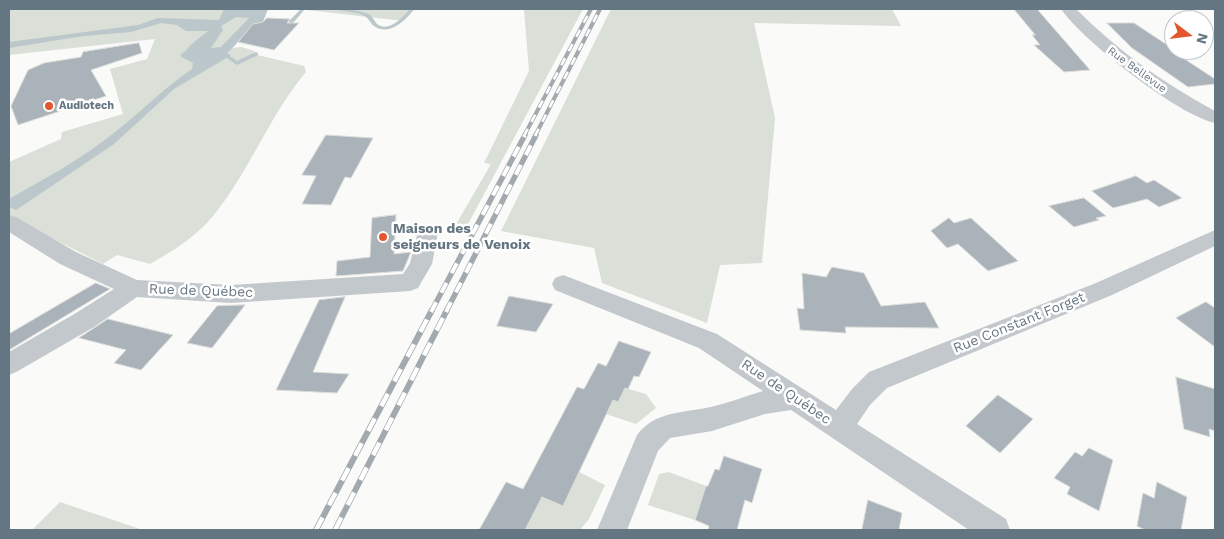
<!DOCTYPE html>
<html>
<head>
<meta charset="utf-8">
<style>
	body { margin:0 }
	#map { position:relative; width:1224px; height:539px; overflow:hidden; background:#fafaf8; font-family:"Work Sans",sans-serif }
	canvas { display:block }
	.frame { position:absolute; inset:0; border:10px solid #657683; pointer-events:none }
	.north { position:absolute; left:1164px; top:10px; width:50px; height:50px; box-sizing:border-box; background:#fff; border:1px solid #c1c8cd; border-radius:50%; rotate:105deg; font-size:14px; font-weight:700; line-height:20px; text-align:center; color:#657683 }
	.north::after { content:''; display:block; margin:auto; width:18px; height:22px; background:#e4572e; clip-path:polygon(50% 0,100% 100%,50% 72%,0 100%) }
</style>
</head>
<body>
<div id="map">
<canvas width="1224" height="539"></canvas>
<div class="frame"></div>
<div class="north">N</div>
</div>
<script>
const g = document.querySelector('canvas').getContext('2d');
g.lineJoin = 'round';
function paint(path, color) { g.fillStyle = color; g.fill(path, 'evenodd'); }
function trace(path, color, width, dash) { g.strokeStyle = color; g.lineWidth = width; g.lineCap = dash ? 'butt' : 'round'; g.setLineDash(dash || []); g.stroke(path); }
function drawText(font, color, halo, rows, align = 'center') {
  g.font = font + ' "Work Sans",sans-serif'; g.lineWidth = 5; g.setLineDash([]); g.textBaseline = 'middle'; g.strokeStyle = halo; g.fillStyle = color; for (const [text, x, y, turn = 0] of rows) {
    g.save(); g.translate(x, y); g.rotate((+turn || 0) * Math.PI / 180); g.textAlign = isNaN(turn) ? turn : align; if (halo) g.strokeText(text, 0, 0); g.fillText(text, 0, 0); g.restore();
  }
}
const green = new Path2D(`
	M9,9H271L256,17L227,49L241,47L255,51L253,54L304,66L306,72C267,118 247,179 206,224C190,240 170,253 150,264L117,255L103,264L20,222L9,225V162L61,139L62,132L123,114L110,69L147,59L155,39L9,55Z
	M298,9H415L403,21Z
	M524,9H583L467,226H455L491,164L484,163L529,71Z
	M611,9H892L901,26L754,23L775,118L762,263L720,265L707,323L602,283L594,248L501,231Z
	M625,388L646,394L656,408L636,424L603,413L610,399Z
	M579,472L605,485L589,519L580,530H525L542,497L563,506Z
	M669,472L706,486L695,520L648,505L659,474Z
	M60,502L143,530H32Z`);
const water = new Path2D(`
	M224,9H268L263,22C246,26 240,43 227,53L231,55L228,57L174,89L114,144L16,210L9,207V199C42,180 75,163 106,139C136,117 161,90 192,69L193,63L180,56L194,42L208,31H186L177,25L161,23L131,32L83,36L9,48V42L138,25L158,18L219,20ZM236,17L249,18L221,47L211,48L223,30L221,26Z`);
const stream = new Path2D(`
	M301,9H305L293,23H289V21Z
	M339,9C348,9 361,10 370,15C373,17 374,21 377,24C389,33 403,17 410,9H414C406,20 389,37 374,26C371,24 370,20 366,17C359,12 348,12 339,10Z
	M256,52L258,53V55L237,65L227,58L217,56C224,52 232,57 237,61Z`);
const building = new Path2D(`
	M1014,9H1037L1090,70L1064,72L1034,45H1040L1032,35H1035Z
	M267,18L290,19L287,23H299L274,50L238,42L253,24L263,22Z
	M1107,23H1134L1184,56H1180L1215,79V84L1188,87L1132,48Z
	M139,43L142,53L91,70L106,96L18,125L11,106L28,70L44,63L81,57L83,52Z
	M326,135L373,138L351,178L345,177L331,205L302,204L316,176L302,175Z
	M1136,176L1147,183L1154,180L1182,198L1159,207L1147,199L1113,208L1092,191Z
	M1084,198L1106,216L1096,218L1099,220L1074,227L1049,206Z
	M396,215L394,254L411,252L403,271L336,276L337,261L370,257L372,218Z
	M949,218L954,223L971,218L1018,261L988,271L958,244L947,248L931,231Z
	M832,267L864,273L881,306L925,302L939,328L845,327L846,333L800,330L797,308L804,309L802,273L826,277Z
	M96,283L110,289L9,350V334Z
	M509,296L553,304L536,332L497,326Z
	M345,297L313,372L349,374L337,393L276,390L319,300Z
	M1206,302L1215,308V347L1176,318Z
	M245,305L212,348L187,343L217,306Z
	M108,319L173,335L141,370L114,363L126,350L79,338Z
	M619,341L651,352L639,377L634,376L628,389L625,388L618,402L613,400L563,506L542,497L525,530H479L506,482L523,489L577,387L584,389L598,363L606,366Z
	M1176,377L1215,389V431L1209,429L1210,437L1184,429Z
	M998,395L1033,419L1000,453L966,426Z
	M1089,448L1113,460L1099,511L1067,494L1070,487L1054,478L1075,452L1082,456Z
	M724,456L762,469L752,503L745,500L737,530H708L709,526L695,520L706,486H708L715,469L719,470Z
	M1157,482L1187,497L1181,530H1145L1137,526L1143,493L1154,498Z
	M868,500L902,513L899,530H862Z`);
const street = new Path2D(`
	M1061,9H1076C1117,50 1163,83 1215,111V123C1178,115 1083,41 1061,9Z
	M9,215L16,217L76,252L137,280L231,285L403,274L410,263L419,227L427,225L435,227L438,232L432,264L418,288L410,291L231,303L137,297L94,327L18,371L9,375V352L76,313L114,289L60,264L9,232Z
	M1215,230V246L1112,295L887,388L870,405L857,424L1006,519L1010,530H969L791,410L765,414L712,431L670,438L658,451L627,530H597L637,435C655,411 683,413 711,407C728,403 746,396 763,391L699,348L555,290L552,284L555,278L563,275L571,278L717,334L836,410L852,389L869,372L1096,283Z`);
const railFar2 = new Path2D(`
	M524,136L591,9
	M535,136L600,9`);
const railFar1 = new Path2D(`
	M431,312L525,135
	M446,312L536,135`);
const rail = new Path2D(`
	M316,530L432,310
	M335,530L447,310`);
const markers = [
	[49,106,5,"#e4572e"],
	[383,237,5,"#e4572e"]
];
const farStreetnames = [
	["Rue Bellevue",1137,70,36]
];
const farPoinames = [
	["Audiotech",59,106]
];
const poiNames = [
	["Maison des",393,229],
	["seigneurs de Venoix",393,245]
];
const streetNames = [
	["Rue de Québec",201,291,2],
	["Rue Constant Forget",1019,323,-22],
	["Rue de Québec",786,392,34]
];
paint(green, '#dadfd7');
paint(water, '#bbc7cb');
paint(stream, '#bbc7cb');
paint(building, '#aab3b9');
trace(building, '#dcdcda', 1);
paint(street, '#c3c8cc');
trace(railFar2, '#a2aab0', 4);
trace(railFar1, '#a2aab0', 5.5);
trace(rail, '#a2aab0', 6);
trace(railFar2, '#fff', 2.5, [8]);
trace(railFar1, '#fff', 4, [11]);
trace(rail, '#fff', 4.5, [14]);
for (const [x, y, r, color] of markers) { const dot = new Path2D(); dot.arc(x, y, r, 0, 2 * Math.PI); g.fillStyle = color; g.fill(dot); trace(dot, '#fff', 2); }
drawText('11px', '#657683', '#fff', farStreetnames);
drawText('bold 11px', '#657683', '#fff', farPoinames, 'left');
drawText('bold 14px', '#657683', '#fff', poiNames, 'left');
drawText('14px', '#657683', '#fff', streetNames);
</script>
</body>
</html>
